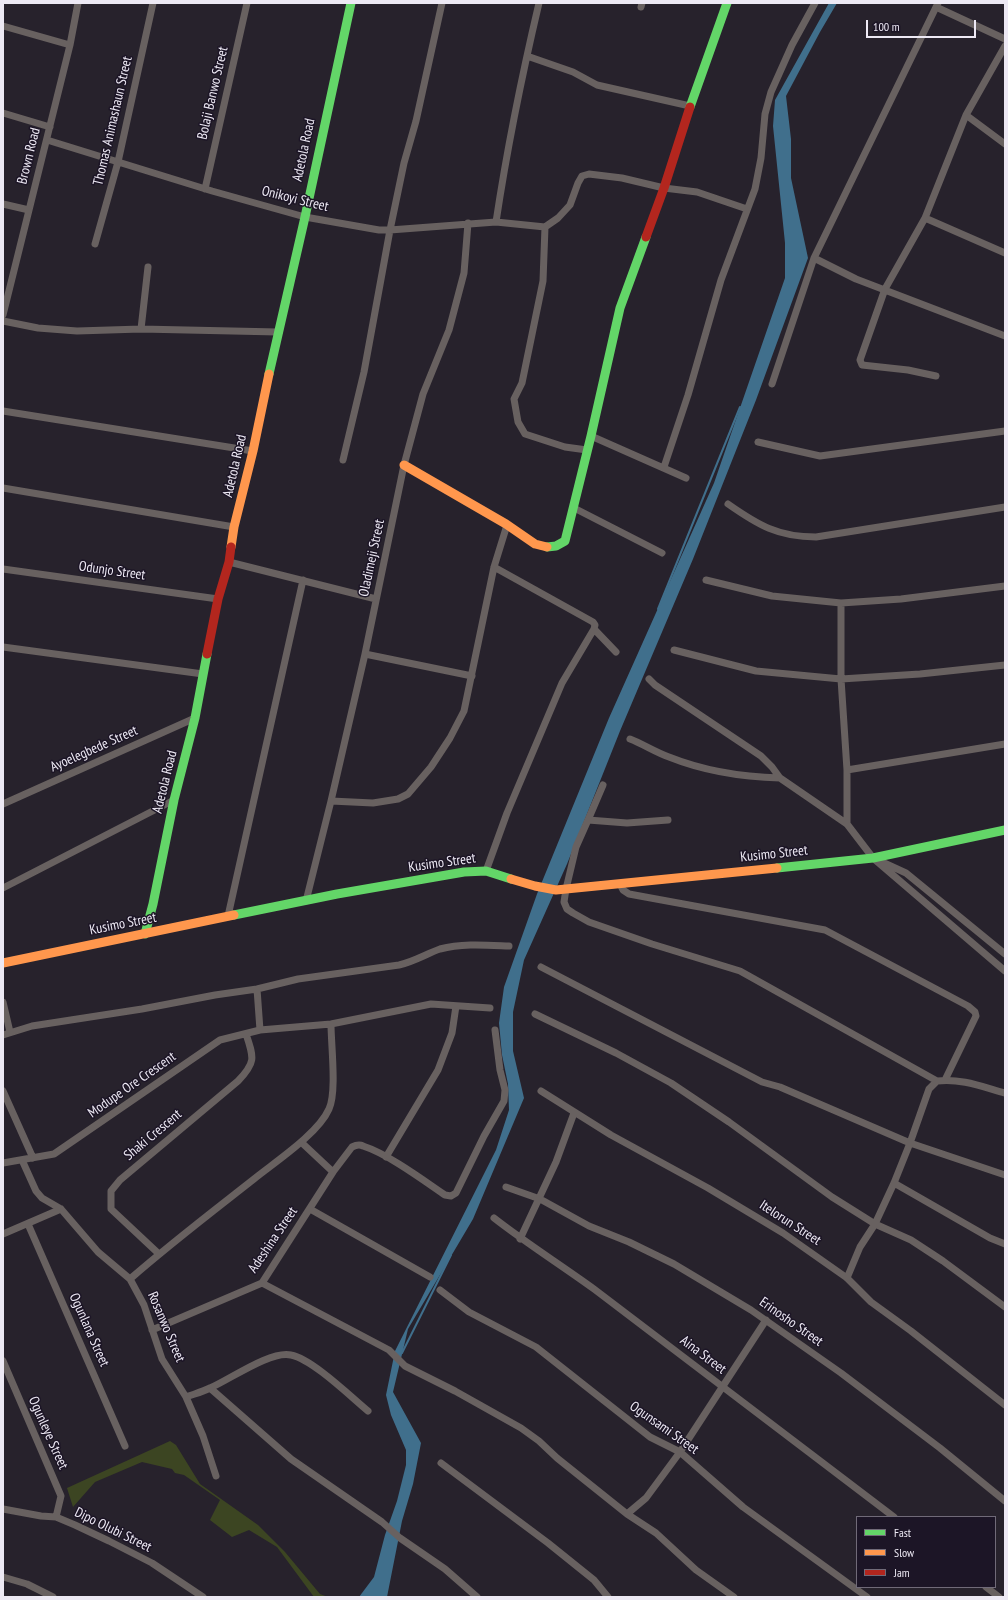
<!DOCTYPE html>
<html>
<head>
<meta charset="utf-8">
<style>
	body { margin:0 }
	#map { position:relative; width:1008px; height:1600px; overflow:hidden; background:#27222c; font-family:"PT Sans Narrow",sans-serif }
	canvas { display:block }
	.frame { position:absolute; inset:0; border:4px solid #ede9f4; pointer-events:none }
	.legend { position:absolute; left:856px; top:1516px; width:140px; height:72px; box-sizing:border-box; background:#1c1526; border:1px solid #706a78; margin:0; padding:5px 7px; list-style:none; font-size:12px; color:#ede9f4 }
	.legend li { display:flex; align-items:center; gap:8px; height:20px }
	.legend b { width:20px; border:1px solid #706a78 }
	.scale { position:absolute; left:866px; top:20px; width:110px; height:18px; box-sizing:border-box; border:2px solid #ede9f4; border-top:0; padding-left:5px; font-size:12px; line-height:14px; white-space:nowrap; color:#ede9f4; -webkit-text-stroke:3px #1c1526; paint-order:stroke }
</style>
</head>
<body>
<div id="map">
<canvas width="1008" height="1600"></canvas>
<div class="frame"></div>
<ul class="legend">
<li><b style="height:5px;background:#63d668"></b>Fast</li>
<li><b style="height:5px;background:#ff974d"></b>Slow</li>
<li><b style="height:5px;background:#b3261e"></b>Jam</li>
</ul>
<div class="scale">100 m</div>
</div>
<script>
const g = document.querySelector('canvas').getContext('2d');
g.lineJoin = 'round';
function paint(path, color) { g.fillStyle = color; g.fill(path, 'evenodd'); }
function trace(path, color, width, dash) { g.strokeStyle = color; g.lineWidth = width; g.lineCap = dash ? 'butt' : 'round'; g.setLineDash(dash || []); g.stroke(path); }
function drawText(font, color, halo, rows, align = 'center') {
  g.font = font + ' "PT Sans Narrow",sans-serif'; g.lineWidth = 3; g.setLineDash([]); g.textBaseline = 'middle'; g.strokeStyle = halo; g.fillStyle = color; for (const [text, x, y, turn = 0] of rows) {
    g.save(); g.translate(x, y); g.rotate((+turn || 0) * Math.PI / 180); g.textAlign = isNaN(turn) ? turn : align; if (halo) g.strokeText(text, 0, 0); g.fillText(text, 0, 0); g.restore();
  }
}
const green = new Path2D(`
	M170,1441L176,1445L200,1484L258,1525L285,1552L320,1594L328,1597H314L277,1547L249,1530L232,1537L210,1520L220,1500L184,1475L175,1473L172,1469L142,1462L95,1482L73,1507L67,1488Z`);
const water = new Path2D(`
	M829,3H837L820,32L786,96L791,139V178L808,258L756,400L693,559L620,731L567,864L524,960L513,1012V1051L524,1098L473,1219L408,1329L393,1392L421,1443L413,1484L402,1521L387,1597H359L374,1577L385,1535L397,1501L406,1465V1450L391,1415L386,1395L395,1351L496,1150L509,1110L508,1084L502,1055L499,1023L504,987L537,894L609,718L714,483L785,278V243L773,126L775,100Z`);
const stream = new Path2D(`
	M658,609L740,407
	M402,1353L451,1255`);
const street = new Path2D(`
	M641,7L642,3
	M936,7L1005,39
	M3,26L70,45
	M527,56L573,72L597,85L690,106
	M3,113L50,127
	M966,115L1005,144
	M47,140L212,191L305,217L379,230H390L496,222L545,227
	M205,189L247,3
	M3,204L29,210
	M925,218L1005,253
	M496,222C507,149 522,75 539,3
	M545,227L543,281L522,383L514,399L518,422L525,434L565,447L587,450
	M545,227L558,218L570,205L578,183L582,176L589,174L622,178L664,188L697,192L747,209
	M95,244L118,162L153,3
	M814,258L856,279L1005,336
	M3,315L70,45L78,3
	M3,321L38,328L77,331L141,329L278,332
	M141,329L148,267
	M936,376L908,370L862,365L860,360L885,289L925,218L966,115L1005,46
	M772,384L814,258L938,3
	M3,411L253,451
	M591,436L686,478
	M758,442L820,456L1005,431
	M343,460L364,372L390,230L404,163L416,121L442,3
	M664,467L688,395L721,280L755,189L761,158L765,114L771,92L792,45L815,3
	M3,488L234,527
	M728,504C758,525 778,537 816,537L1005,507
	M574,508L662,553
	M229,562L376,599
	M3,569L218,599
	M706,580L772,596L841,603L901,599L1005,586
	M841,603V679L847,770V824
	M594,629L616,652
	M3,647L203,674
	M674,650L756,671L841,679L920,674L1005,665
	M365,654L472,676
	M649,679L655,685L761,756L772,767L780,778L847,824L873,858L1005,971
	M630,739C643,744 655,752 669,757C704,771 742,777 780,778
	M847,770L1005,744
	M331,801L373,803L398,799L408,794L431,767L450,738L464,711L494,567L507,525
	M3,804L195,718
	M588,820L603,785
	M668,820L627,823L588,820L576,847L566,889L564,902L567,909L573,913L589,922L652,944L740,971L937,1081C961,1078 983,1087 1005,1093
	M882,862L906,873L1005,954
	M486,871L507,813L562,683L594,629L595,625L593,622L494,567
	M620,884L623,890L629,894L825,930L968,1006L975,1012L976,1016L945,1080
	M3,888L174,800
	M306,901L331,801L365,654L404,465L423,394L449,330L464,273L468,223
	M228,916L303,580
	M541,967L762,1082L780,1087L910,1143L1005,1175
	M257,989L260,1030
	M3,1002L10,1032
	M535,1014L616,1053L671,1083L729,1122L832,1197L875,1224L911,1240L943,1261L1005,1307
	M3,1035L32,1026L142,1009L215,995L257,989L298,979L399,965C413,962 426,954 440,949C462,943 486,945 509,946
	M3,1091L33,1158
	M541,1091L611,1135L708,1188L783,1233L847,1278L871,1302L911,1331L1005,1405
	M301,1142L333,1172
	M386,1157L438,1070L452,1033L456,1006
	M22,1160L36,1191L42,1198L61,1209L98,1252L130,1279L144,1305L162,1359L186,1397L203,1436L216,1476
	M3,1163L54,1154L220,1040L260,1030L331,1024L431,1004L490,1008
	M894,1183L990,1238L1005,1244
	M506,1187L540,1199L589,1226L629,1242L674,1264L751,1310L841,1373L940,1448L1005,1501
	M310,1209L430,1277
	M494,1218C526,1243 561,1265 594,1289L894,1517
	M28,1224L125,1446
	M3,1234L61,1209
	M520,1239L556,1162L574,1113
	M159,1254L111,1209V1191L120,1180L238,1081C256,1062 254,1058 246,1034
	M847,1278L860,1247L875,1224L894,1183L910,1143L929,1089L937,1081
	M130,1279C170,1244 212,1212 254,1179C275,1162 318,1134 329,1109C337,1092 331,1045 331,1024
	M262,1283L389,1350L405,1366L455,1391L521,1428L539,1441L557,1458L627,1514L656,1533L696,1570L734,1597
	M440,1290L469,1312L536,1347L650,1437L680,1452L743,1507L867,1597
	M152,1330L262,1283L333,1172L352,1147C356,1145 359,1144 363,1146C388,1154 423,1180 445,1195L451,1196L456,1193L484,1136L504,1101L505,1090L500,1070L495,1030
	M3,1361L61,1496L56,1517
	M210,1388L291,1459L382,1522L400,1538L445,1569L477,1597
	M186,1397C194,1394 202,1392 210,1388C229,1380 271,1350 291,1355C312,1359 350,1396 368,1411
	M441,1463L548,1543L594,1580L608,1597
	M3,1509L41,1516L56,1517L75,1525L109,1541L152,1563L203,1597
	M627,1514L646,1498L680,1452L766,1320
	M3,1577L27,1584L53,1597
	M986,1587L999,1597`);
const fast = new Path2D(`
	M690,107L727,3
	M269,374L305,217L351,3
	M547,547L556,546L565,541L591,436L620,308L646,237
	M777,868L873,858L1005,830
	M234,915L337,894L464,872L486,871L511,879
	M145,934L153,904L174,800L195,718L207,654`);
const slow = new Path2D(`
	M404,465L506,524L535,544L547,547
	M231,547L234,527L253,451L269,374
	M511,879L535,886L556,890L777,868
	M3,963L234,915`);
const jam = new Path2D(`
	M646,237L664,188L690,107
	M207,654L218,599L229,562L231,547`);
const streetNames = [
	["Bolaji Banwo Street",213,93,-77],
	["Thomas Animashaun Street",113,121,-77],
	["Adetola Road",304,150,-78],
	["Brown Road",29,156,-76],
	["Onikoyi Street",295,199,14],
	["Adetola Road",235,466,-77],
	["Oladimeji Street",372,558,-78],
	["Odunjo Street",112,571,8],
	["Ayoelegbede Street",94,749,-24],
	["Adetola Road",165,782,-76],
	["Kusimo Street",774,854,-6],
	["Kusimo Street",442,863,-8],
	["Kusimo Street",123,924,-11],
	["Modupe Ore Crescent",132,1085,-35],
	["Shaki Crescent",153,1135,-40],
	["Itelorun Street",790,1223,33],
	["Adeshina Street",273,1240,-56],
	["Erinosho Street",791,1322,35],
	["Rosanwo Street",166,1327,67],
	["Ogunlana Street",89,1330,66],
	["Aina Street",703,1355,37],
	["Ogunsami Street",664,1428,35],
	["Ogunleye Street",48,1433,66],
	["Dipo Olubi Street",113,1530,26]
];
paint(green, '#3c4522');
paint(water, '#406f8c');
trace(stream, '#406f8c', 2);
trace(street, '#686160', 7);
trace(fast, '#63d668', 9);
trace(slow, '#ff974d', 9);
trace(jam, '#b3261e', 9);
drawText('14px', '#ede9f4', '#1c1526', streetNames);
</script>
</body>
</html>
